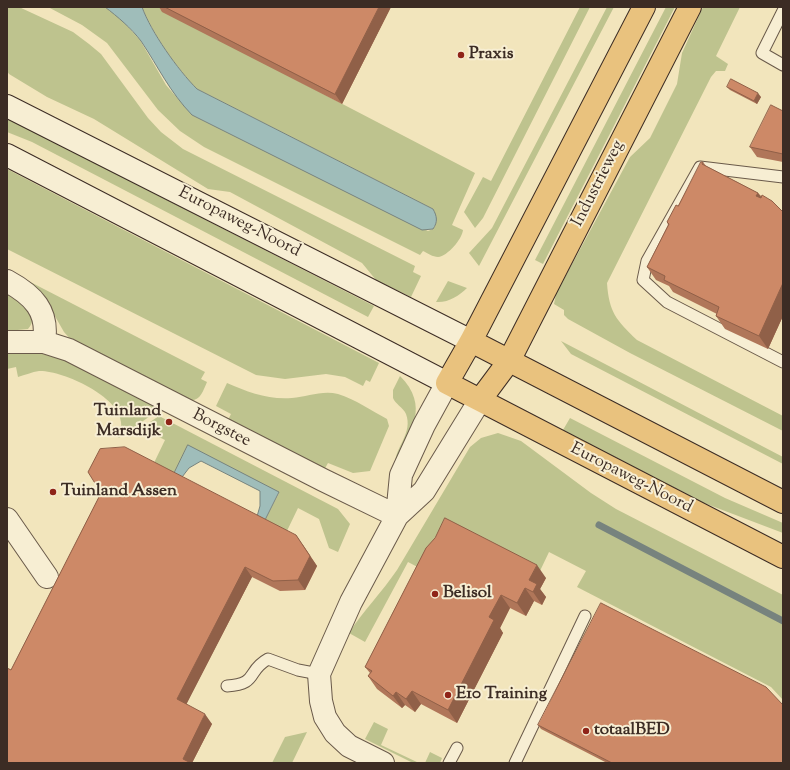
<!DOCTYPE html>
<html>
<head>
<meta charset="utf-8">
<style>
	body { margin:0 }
	#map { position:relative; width:790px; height:770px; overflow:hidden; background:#f2e5bc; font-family:"Sorts Mill Goudy",serif }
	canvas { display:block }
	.frame { position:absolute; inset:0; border:8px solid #3c2c24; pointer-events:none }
</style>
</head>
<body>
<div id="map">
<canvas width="790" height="770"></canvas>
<div class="frame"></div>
</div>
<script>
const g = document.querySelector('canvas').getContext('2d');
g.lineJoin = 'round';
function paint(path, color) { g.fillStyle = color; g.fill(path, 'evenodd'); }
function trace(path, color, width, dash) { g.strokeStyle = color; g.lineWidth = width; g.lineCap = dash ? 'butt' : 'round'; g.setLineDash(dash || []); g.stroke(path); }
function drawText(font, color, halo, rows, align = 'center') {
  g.font = font + ' "Sorts Mill Goudy",serif'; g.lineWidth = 4; g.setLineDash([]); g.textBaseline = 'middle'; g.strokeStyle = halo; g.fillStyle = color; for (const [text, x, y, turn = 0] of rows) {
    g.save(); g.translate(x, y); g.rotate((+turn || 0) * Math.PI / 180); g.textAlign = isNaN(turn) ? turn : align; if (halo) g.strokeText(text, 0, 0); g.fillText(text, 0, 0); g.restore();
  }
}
const green = new Path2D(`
	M7,7H19L73,32L89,44L101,54L148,118L161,132L183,149L415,266L413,272L421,276L411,297L376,280L362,263L230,192L208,189L94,119L47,97L9,74L7,71Z
	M48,7H105L120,18L140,40L166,85L192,115L428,231L433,229L436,224L433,209L197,89C178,70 152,33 142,7H161L160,9L475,173L452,225L463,230C462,239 448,256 438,257C433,257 427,253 423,251L420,255L204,147L180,131L158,110L107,43L82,25Z
	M580,7H590L483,218L475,228L464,212L483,177L491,181Z
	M607,7H614L479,266L469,253L492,228Z
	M666,7H675L543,264L535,260Z
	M703,7H740L716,56L728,64L725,71H716L711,77L607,283C609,312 616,320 637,340L783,416V431L630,353L568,319L564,315V310L554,304L556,294L564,279L630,157L650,138L677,84L682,53Z
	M7,118L374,306L368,317L32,142L7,132Z
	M7,169L379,363L370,382L366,380L363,386L345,377L326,374L285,379L256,375L7,249Z
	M7,270L205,372L201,379L207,382C203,391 200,402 189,400L73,342L64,332L48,304L7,274Z
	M448,281L467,288C459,296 448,303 436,302Z
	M7,292C18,297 42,315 28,329L7,331Z
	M561,341L783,457V464L571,354Z
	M11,352L39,353L64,360L160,409L119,438L118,437C120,432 122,427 121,422C119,396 62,370 39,371C32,372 25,375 18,377L16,367L7,369V353Z
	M400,376C430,406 411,432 395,463C396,446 413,433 406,414C403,407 395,404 393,398V390Z
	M227,383C248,392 268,400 292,398C307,397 322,390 338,394C355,399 372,411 387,419L389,426L370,471L353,473L328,463L324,470L228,420L231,414L216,406Z
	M159,416L338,509L350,524L338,552L329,548L319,519L298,508L285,535L263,524L279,493L188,446L172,478L152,467L165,440L141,428Z
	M570,418L725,498L783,523V533L704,503L563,430Z
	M498,433L521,441L591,493L616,509L783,595V700L771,687L577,587L586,571L549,552L539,573H429L408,562L365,642L349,633C364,610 382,592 397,570L470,447L481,438Z
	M374,722L388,729L381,745L419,763H413L365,739Z
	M307,732L292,763H272L285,737Z
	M430,752L442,758L440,763H425Z`);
const water = new Path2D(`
	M105,7H142C151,32 178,70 197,89L433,209C437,216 438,222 433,229L422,230L192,115C169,91 159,68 141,41C131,28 118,17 105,7Z
	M188,445L279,492L263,524L256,520L260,506V491L201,461L189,468L179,481L172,478Z`);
const stream = new Path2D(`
	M599,525L783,621`);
const lane = new Path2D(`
	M783,11L762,53L783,65
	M783,177L700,167L647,261L643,280L667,302L783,362
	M227,686C259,684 246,671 268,659L298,670L319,674
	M449,763L457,748
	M515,763L585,616`);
const street = new Path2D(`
	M7,281C33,295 49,311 44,342
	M7,342H44L69,350L323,480L397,516
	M397,516L401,475L424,425L447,383
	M7,519L47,577
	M383,763L349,746L335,733L325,717L321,701L319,674L351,602L397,516L424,491L480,400`);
const secondary = new Path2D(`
	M7,106L471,341
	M7,155L447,383`);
const primary = new Path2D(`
	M644,7L471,341L447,383L783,557
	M471,341L783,502
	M480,400L509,361L690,7`);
const wall = new Path2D(`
	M159,7H391L342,104L162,12Z
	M727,87L761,97L757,104L730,90Z
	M783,111V162L757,157L750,147Z
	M703,162L706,166L758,193L762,197L783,212V316L768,349L725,329L716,316L717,314L673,292L669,286L656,280L647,267L668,225L667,222L678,206Z
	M101,493L303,545L317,566L305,590L280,591L252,577L186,704L212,724L192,763H7L11,670Z
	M426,548L546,578L540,589L546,597L542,605L534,601L526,616L510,608L500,628L503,633L457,723L421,704L415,712L405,705L402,708L377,689L368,676L370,673L365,667Z
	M538,725L783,763H607L541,729Z`);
const shadedWall = new Path2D(`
	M379,7H391L342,104L335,94Z
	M758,93L761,97L757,104L754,101Z
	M758,193L767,205L756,196Z
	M783,283V316L768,349L759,336Z
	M296,535L317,566L305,590L298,580Z
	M537,565L546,578L540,589L546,597L542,605L533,592L529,580Z
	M245,567L252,577L184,709L177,699Z
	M525,588L534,601L526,616L517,603Z
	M501,595L510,608L500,628L503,633L457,723L448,710L489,617Z
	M412,691L421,704L415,712L406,699Z
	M396,692L405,705L402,708L393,696Z
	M205,714L212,724L192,763H186L183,759Z`);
const building = new Path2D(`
	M165,7H379L335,94Z
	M731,79L758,93L754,101L727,87Z
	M771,105L783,111V154L750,147Z
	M701,162H703L702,164L758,193L756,196L761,198L762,195L772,201L783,212V283L759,336L716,316L719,307L664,280L665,276L647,267L669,224L667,222L676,205L678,206Z
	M125,447L296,535L310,556L298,580L273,581L245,567L177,699L205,714L183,759L191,763H7V668L11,670L101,493L88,472L100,449Z
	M445,518L537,565L529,580L537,584L533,592L525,588L517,603L501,595L489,617L494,620L448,710L412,691L406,699L396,692L393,696L368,676L372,671L365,667L426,548L435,538Z
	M601,603L766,687L783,705V763H612L538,725Z`);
const markers = [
	[461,55,4,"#8f2418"],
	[169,422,4,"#8f2418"],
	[53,492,4,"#8f2418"],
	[435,594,4,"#8f2418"],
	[448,695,4,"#8f2418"],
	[586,731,4,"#8f2418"]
];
const poiNames = [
	["Praxis",469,55],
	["Tuinland",161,412,"right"],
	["Marsdijk",161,432,"right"],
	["Tuinland Assen",61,492],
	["Belisol",443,594],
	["E10 Training",456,695],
	["totaalBED",594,731]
];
const streetNames = [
	["Industrieweg",599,184,-63],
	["Europaweg-Noord",239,223,27],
	["Borgstee",221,429,27],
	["Europaweg-Noord",631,479,27]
];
paint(green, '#bec38e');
paint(water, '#9fbdba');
trace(water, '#77837e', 1);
trace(stream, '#77837e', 7);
trace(lane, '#6a5a4a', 13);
trace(street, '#6a5a4a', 24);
trace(secondary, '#3c2c24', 24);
trace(primary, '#3c2c24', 24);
trace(lane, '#f7eed3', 11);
trace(street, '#f7eed3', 22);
trace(secondary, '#f7eed3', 22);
trace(primary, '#e9c27e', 22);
paint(wall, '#b07659');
paint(shadedWall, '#906048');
paint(building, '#cd8967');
trace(building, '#906048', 1);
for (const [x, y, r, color] of markers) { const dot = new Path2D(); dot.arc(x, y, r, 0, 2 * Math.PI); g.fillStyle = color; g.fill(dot); trace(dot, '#f7eed3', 1.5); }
drawText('bold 17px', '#3c2c24', '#f7eed3', poiNames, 'left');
drawText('17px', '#3c2c24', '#f7eed3', streetNames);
</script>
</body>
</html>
